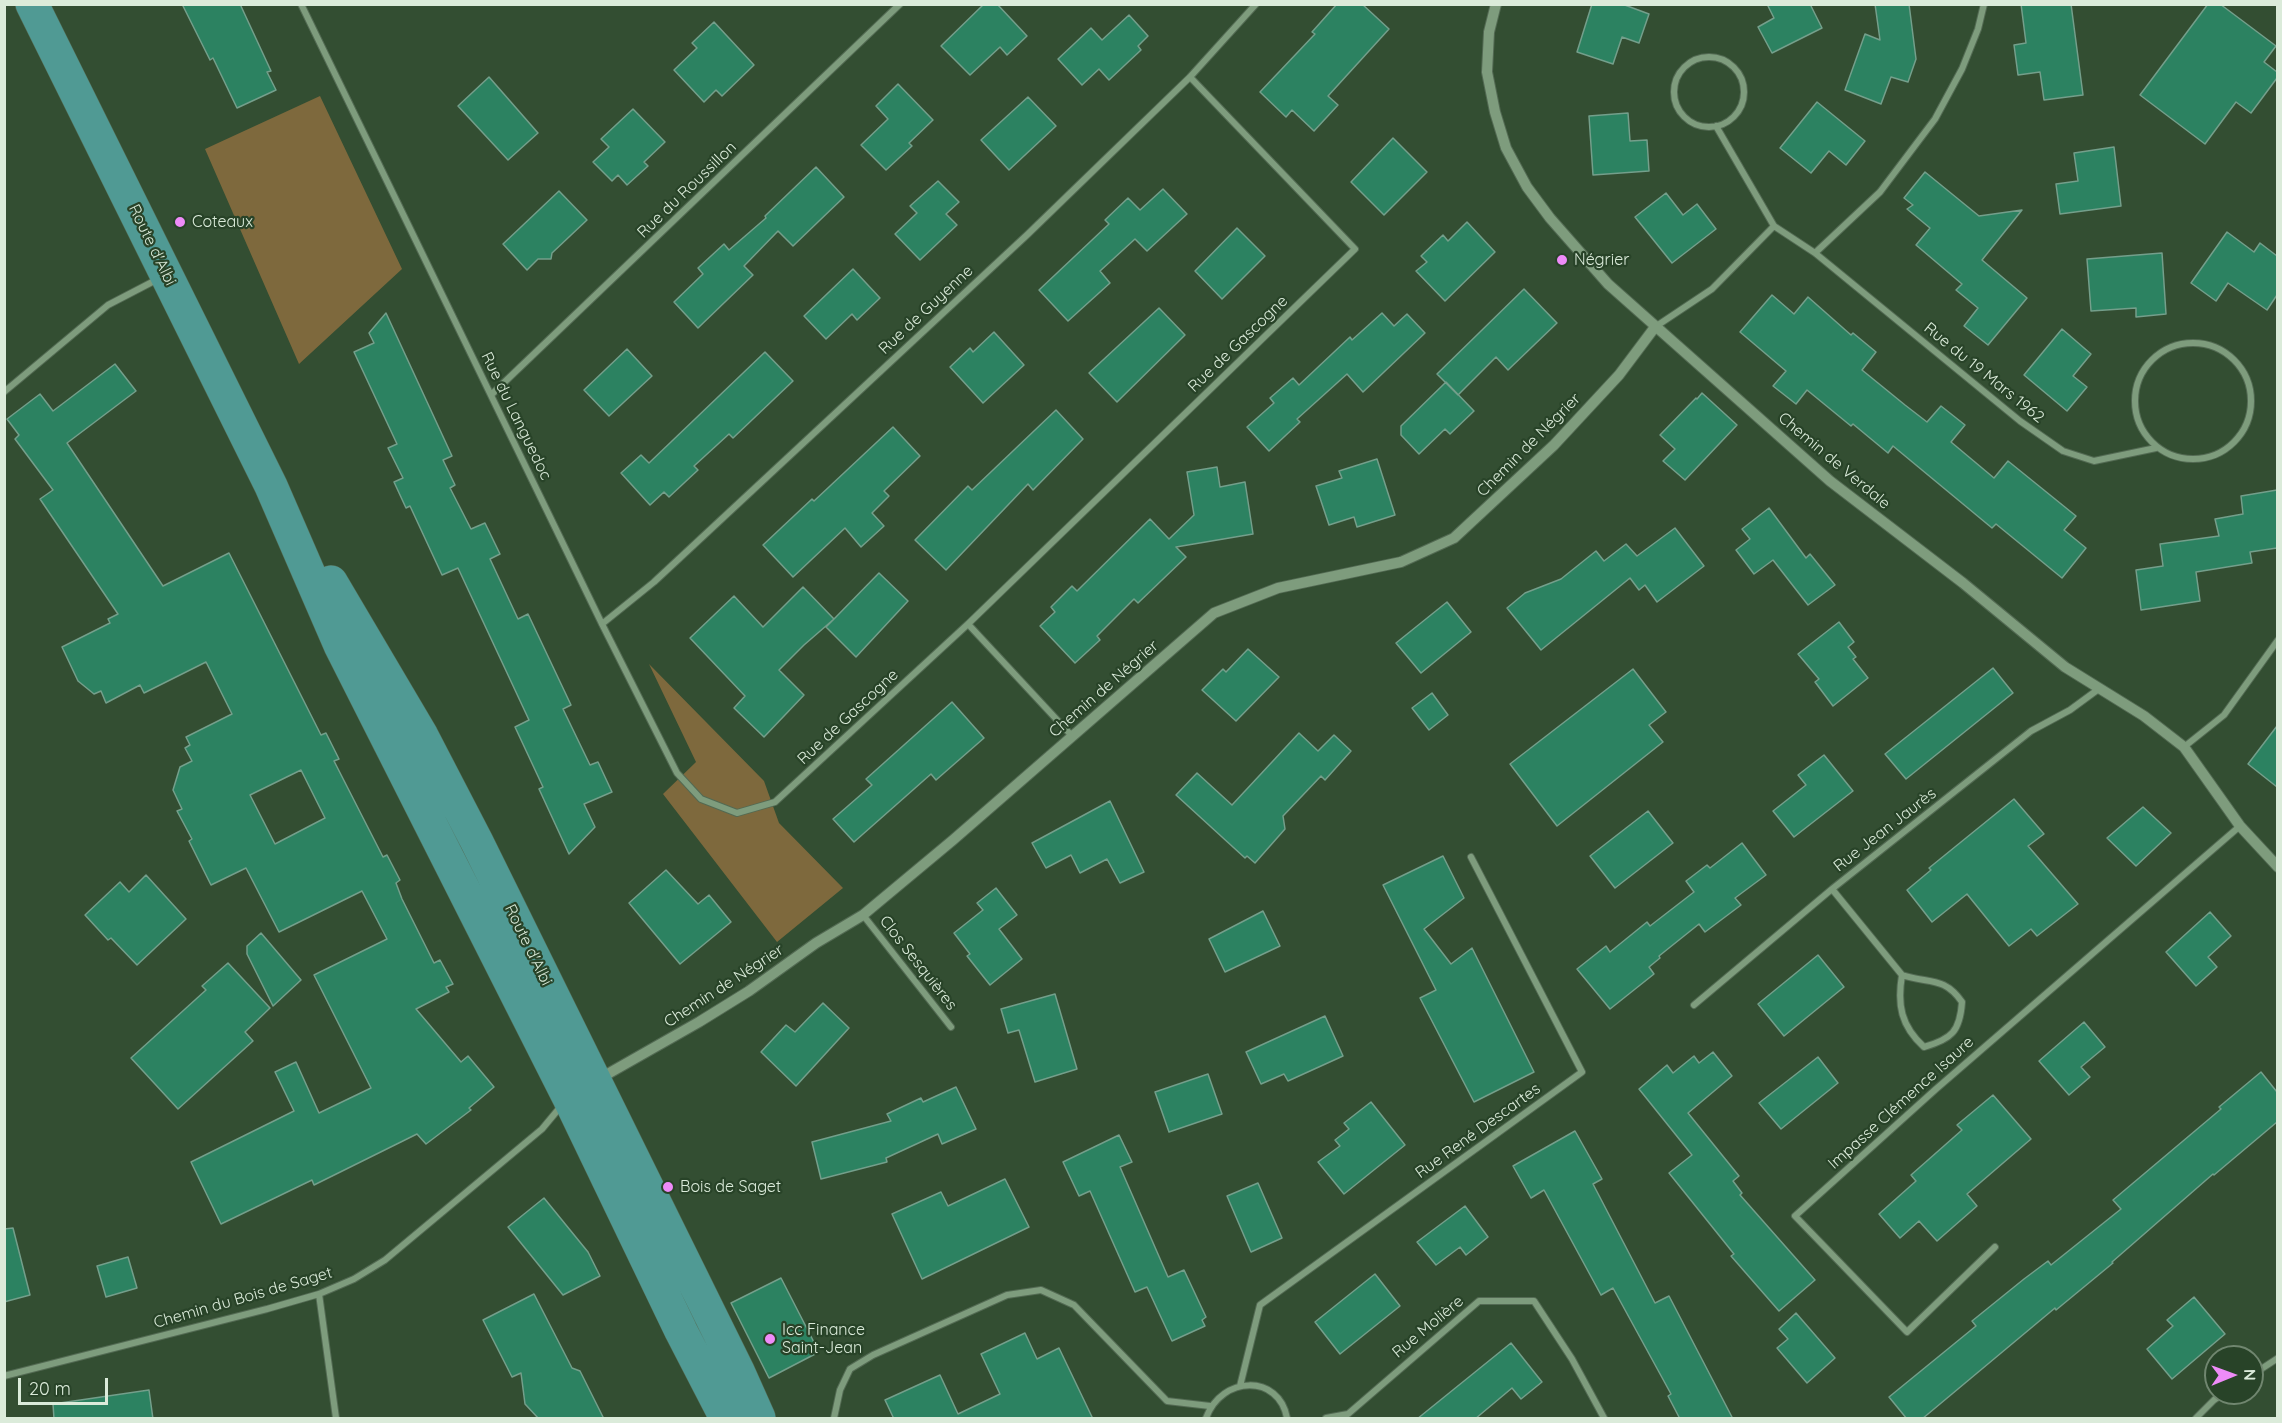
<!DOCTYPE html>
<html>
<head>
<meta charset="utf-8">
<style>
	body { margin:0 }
	#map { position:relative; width:2282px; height:1423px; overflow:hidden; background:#334e32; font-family:Quicksand,sans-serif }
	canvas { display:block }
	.frame { position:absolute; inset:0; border:6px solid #dbebda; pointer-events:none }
	.north { position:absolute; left:2204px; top:1345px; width:60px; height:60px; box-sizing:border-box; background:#284328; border:2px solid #70866f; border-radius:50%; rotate:89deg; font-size:16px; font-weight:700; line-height:24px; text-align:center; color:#dbebda }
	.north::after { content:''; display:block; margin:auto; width:21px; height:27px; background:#ee8bf8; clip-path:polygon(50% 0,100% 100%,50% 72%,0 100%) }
	.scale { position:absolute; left:18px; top:1378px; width:90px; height:27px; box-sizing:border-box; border:3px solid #dbebda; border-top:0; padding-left:8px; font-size:18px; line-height:21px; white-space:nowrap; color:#dbebda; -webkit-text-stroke:4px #284328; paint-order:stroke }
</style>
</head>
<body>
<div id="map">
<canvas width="2282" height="1423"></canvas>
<div class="frame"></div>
<div class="north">N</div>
<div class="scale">20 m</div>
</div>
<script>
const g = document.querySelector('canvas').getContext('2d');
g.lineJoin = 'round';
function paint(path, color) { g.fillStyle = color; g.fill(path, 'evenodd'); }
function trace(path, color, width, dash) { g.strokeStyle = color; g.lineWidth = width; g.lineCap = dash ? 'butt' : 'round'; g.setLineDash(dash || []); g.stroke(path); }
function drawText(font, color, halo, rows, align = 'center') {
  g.font = font + ' Quicksand,sans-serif'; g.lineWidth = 4.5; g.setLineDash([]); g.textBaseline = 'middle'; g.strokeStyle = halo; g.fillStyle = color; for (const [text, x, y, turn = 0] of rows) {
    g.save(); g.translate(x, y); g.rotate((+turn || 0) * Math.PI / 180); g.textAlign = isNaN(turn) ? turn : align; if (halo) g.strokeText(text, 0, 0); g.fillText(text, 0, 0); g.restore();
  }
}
const green = new Path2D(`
	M320,96L402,269L299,364L205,149Z
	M649,664L764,781L779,823L843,888L777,942L663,794L696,762Z`);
const building = new Path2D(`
	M182,4H240L271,71L267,72L276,90L237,108L213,58L210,60Z
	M984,4H997L1027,36L1007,55L1000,47L970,75L941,46Z
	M1337,4H1362L1389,29L1328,96L1338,105L1314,131L1292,110L1286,117L1260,92L1315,34L1312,32Z
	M1592,4H1622L1649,14L1639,43L1622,37L1613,64L1577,52Z
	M1767,4H1810L1822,28L1772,53L1758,27L1774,18Z
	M1875,4H1909L1916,59L1908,82L1891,77L1881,104L1845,90L1865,34L1880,40Z
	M2021,4H2071L2083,95L2044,100L2040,72L2018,75L2014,45L2026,43Z
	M2208,4H2220L2276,46L2264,62L2277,72V78L2251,113L2236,102L2205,144L2140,95Z
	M1129,15L1148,36L1138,46L1141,50L1109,80L1099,69L1082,85L1058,59L1091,28L1102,40Z
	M714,22L754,65L722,96L716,90L704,102L674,70L697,48L692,43Z
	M489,77L538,133L508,160L458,106Z
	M898,84L933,120L909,143L912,146L886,170L861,145L888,119L876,106Z
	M1028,97L1056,126L1009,170L981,140Z
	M1817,102L1865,141L1846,165L1829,151L1811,173L1780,148Z
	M633,109L665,142L644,162L648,166L627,185L618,175L612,181L593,162L609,147L601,139Z
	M1628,113L1630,141L1647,140L1649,171L1593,175L1589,116Z
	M1393,138L1427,172L1384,215L1351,182Z
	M2114,147L2121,206L2060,214L2056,184L2078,181L2074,153Z
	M816,167L844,197L793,246L778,231L744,266L753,275L698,328L674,302L703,274L698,268L724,244L729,250L766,218L765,216Z
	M1925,172L1979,216L2022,210L1982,260L2027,298L1988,345L1964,326L1978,308L1956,290L1962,284L1916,245L1930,228L1907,209L1913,205L1904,198Z
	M938,181L959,202L946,214L957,225L920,260L895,234L917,213L910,206Z
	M1163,189L1187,214L1147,251L1135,239L1100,271L1110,283L1068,321L1039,290L1109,224L1105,220L1128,198L1140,210Z
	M559,191L587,220L552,253L551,259H538L527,270L503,244Z
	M1666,193L1683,215L1697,204L1716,229L1672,263L1635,217Z
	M1467,222L1495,252L1445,301L1416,271L1427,262L1421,256L1443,235L1448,241Z
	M1237,228L1265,256L1222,299L1195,271Z
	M2227,232L2254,252L2260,243L2277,256V295L2267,310L2228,283L2216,301L2191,283Z
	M2162,253L2166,314L2136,317V308L2091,311L2087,259Z
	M853,269L880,298L857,320L852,314L826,339L804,316Z
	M1524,289L1557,323L1508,370L1496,357L1458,395L1437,374Z
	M1772,295L1794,314L1808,297L1851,335L1853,333L1876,352L1862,370L1905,405L1927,422L1941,406L1965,425L1951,442L1994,478L2008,461L2076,516L2064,530L2086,548L2062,578L1996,524L1992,528L1893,446L1888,453L1853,424L1851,426L1807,390L1796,404L1773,386L1786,371L1740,332Z
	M1159,308L1185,335L1117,402L1089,373Z
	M386,313L452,456L443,460L455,485L450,488L471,529L485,523L500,554L490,559L518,619L528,614L571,705L563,709L590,765L598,762L612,792L584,804L595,827L569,854L539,789L543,787L515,727L529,720L458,568L442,575L410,506L406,508L394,482L403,478L388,448L397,444L354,352L374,343L369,333Z
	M1382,313L1394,326L1407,314L1425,333L1363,392L1347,374L1297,419L1300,422L1269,451L1247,427L1274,403L1270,398L1293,378L1299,385L1350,337L1352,340Z
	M2062,329L2091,354L2073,376L2087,387L2067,411L2024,375Z
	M994,332L1024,365L983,403L950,367L970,348L973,352Z
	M627,349L652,376L609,416L584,390Z
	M765,352L793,381L733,438L729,434L694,466L698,470L669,497L664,492L650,505L621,473L641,455L649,463Z
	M115,364L136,391L67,443L163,586L229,553L321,735L326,733L339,759L334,761L383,857L387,855L400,880L396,883L402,899L434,963L440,960L453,984L446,987L449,992L416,1009L461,1062L468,1056L494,1087L469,1108L471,1110L426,1144L417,1134L314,1185L312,1180L221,1224L191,1162L294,1111L275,1072L296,1062L319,1113L371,1088L314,975L387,939L362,891L279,932L246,868L211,885L189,841L192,839L177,811L182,809L173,790L180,767L192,761L185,748L190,745L186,737L232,714L206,662L144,693L140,685L106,703L101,691L94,694L78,681L62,647L110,623L108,619L118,614L40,499L53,490L15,439L19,435L7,419L40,394L53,411ZM301,770L325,818L275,844L250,795Z
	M1446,382L1474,411L1450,434L1445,429L1419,454L1401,435V426Z
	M1702,393L1737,425L1685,480L1663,461L1675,449L1660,435L1696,398L1697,399Z
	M1056,410L1083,439L1033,490L1028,484L946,570L915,540L968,486L972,490Z
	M893,427L920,456L884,491L889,496L872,513L884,526L861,547L845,528L793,577L763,545L812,499L814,501Z
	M1377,459L1395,515L1357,527L1354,517L1329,525L1316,486L1342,478L1339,471Z
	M1217,467L1220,487L1245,482L1253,534L1176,547L1186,557L1138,603L1134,599L1097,636L1100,640L1075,663L1040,626L1055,612L1051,607L1072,586L1077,591L1150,519L1169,539L1194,515L1187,472Z
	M2277,490V548L2250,552L2252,563L2196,572L2200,601L2141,610L2136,570L2163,566L2160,544L2219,536L2215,519L2243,514L2241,496Z
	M1769,508L1806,558L1810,554L1835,585L1808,605L1773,560L1754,574L1736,550L1750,539L1742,529Z
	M1675,528L1704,566L1657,602L1645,585L1639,590L1630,578L1541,650L1507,608L1525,593L1561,579L1596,551L1604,561L1626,544L1637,556Z
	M879,573L908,601L856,657L826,627L834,619L804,645L779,670L804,695L764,737L734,708L745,696L690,638L734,596L763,627L803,587L834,619Z
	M1447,602L1471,632L1421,673L1396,643Z
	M1839,622L1854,642L1848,647L1856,657L1853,659L1868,678L1833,706L1815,682L1819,679L1798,654Z
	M1248,649L1279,677L1236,721L1202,690L1223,669L1226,672Z
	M1993,668L2013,693L1906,779L1885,754Z
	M1633,669L1666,712L1649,725L1663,742L1557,826L1510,764Z
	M1432,693L1448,715L1429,730L1412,708Z
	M952,702L984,738L936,780L931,774L854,842L833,819L872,785L866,779Z
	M2277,726V787L2248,764Z
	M1299,733L1318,751L1334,735L1351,751L1325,780L1321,776L1283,816L1285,829L1255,863L1247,856L1245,858L1176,795L1197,773L1232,805Z
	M1824,755L1853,791L1794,837L1773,811L1806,785L1798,775Z
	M2014,799L2044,834L2028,846L2078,904L2037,936L2031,929L2009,946L1967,894L1932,922L1907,890L1931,870L1929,868Z
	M1110,801L1144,872L1120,883L1107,859L1080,873L1071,855L1046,868L1032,843Z
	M2143,807L2171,833L2136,866L2107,838Z
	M1648,811L1673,843L1615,888L1590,856Z
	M1742,843L1766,875L1735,898L1741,905L1705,932L1699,924L1659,956L1660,958L1649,967L1654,974L1610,1009L1577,969L1606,946L1610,952L1647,922L1650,926L1694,892L1686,881L1707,865L1710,868Z
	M1443,856L1464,898L1424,929L1451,964L1472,948L1534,1072L1474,1102L1420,998L1436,990L1383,885Z
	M666,870L698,904L709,895L731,922L680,964L629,903Z
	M146,875L186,919L137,965L111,938L108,940L85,915L120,882L129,892Z
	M996,888L1017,915L999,929L1022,959L990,985L967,956L970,954L954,933L983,910L977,903Z
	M1263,911L1280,946L1225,972L1209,939Z
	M2210,912L2231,936L2208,957L2217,967L2196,986L2166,952Z
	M261,933L301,980L273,1006L247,954V946Z
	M1818,955L1844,987L1784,1036L1758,1004Z
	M228,963L270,1008L245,1032L253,1041L178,1109L131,1058L206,990L202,986Z
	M1055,994L1077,1069L1035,1082L1019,1030L1008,1033L1001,1009Z
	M823,1003L849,1028L796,1086L761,1052L786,1025L795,1032Z
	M1325,1016L1343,1056L1288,1081L1284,1074L1261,1084L1246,1052Z
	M2084,1022L2105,1047L2081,1067L2090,1077L2069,1095L2039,1061Z
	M1713,1052L1732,1076L1688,1113L1739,1176L1733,1181L1742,1193L1740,1195L1815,1280L1779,1311L1731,1256L1734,1254L1669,1173L1692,1155L1639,1089L1667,1065L1673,1073L1694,1056L1699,1063Z
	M1818,1057L1838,1083L1781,1129L1759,1103Z
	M2261,1072L2277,1092V1122L2214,1175L2213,1174L2112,1262L2113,1263L2056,1310L2055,1308L1922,1419H1907L1889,1397L1976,1326L1972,1321L2024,1279L2048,1261L2051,1265L2121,1209L2113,1200L2221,1109L2219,1107Z
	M1208,1074L1222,1114L1169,1132L1155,1092Z
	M956,1087L976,1129L942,1144L938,1134L886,1158L887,1162L821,1179L812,1142L891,1121L887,1114L921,1098L923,1102Z
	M1993,1095L2031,1139L1967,1194L1977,1206L1937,1241L1919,1221L1900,1238L1879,1214L1916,1181L1911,1175L1962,1130L1957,1125Z
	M1371,1102L1405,1145L1344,1194L1318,1162L1340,1146L1335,1140L1349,1129L1344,1123Z
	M1575,1131L1602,1179L1593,1184L1655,1303L1669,1296L1733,1419H1680L1668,1396L1671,1394L1613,1288L1601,1295L1544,1190L1531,1198L1513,1166Z
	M1119,1135L1132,1162L1120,1167L1168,1277L1184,1270L1206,1317L1202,1320L1205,1326L1172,1341L1147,1287L1135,1292L1090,1191L1079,1196L1063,1162Z
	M1005,1179L1029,1227L922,1279L892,1214L941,1192L948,1206Z
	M1258,1183L1282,1238L1251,1252L1227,1196Z
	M544,1198L588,1252L600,1276L563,1295L508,1227Z
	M1465,1206L1488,1237L1466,1255L1460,1247L1436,1265L1417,1242Z
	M13,1228L30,1295L4,1302V1229Z
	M128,1257L137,1288L106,1297L97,1266Z
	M1375,1274L1400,1306L1340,1354L1315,1322Z
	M781,1278L819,1352L769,1378L731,1303Z
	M534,1294L572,1368L580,1371L604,1419H539L525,1404L521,1373L512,1377L483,1320Z
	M2194,1297L2225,1334L2172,1379L2147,1349L2173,1326L2167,1320Z
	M1796,1313L1835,1358L1807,1383L1777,1348L1788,1339L1779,1329Z
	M1025,1333L1037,1359L1059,1348L1093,1419H894L885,1400L940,1375L958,1414L1000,1394L981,1354Z
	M1511,1343L1542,1382L1521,1399L1512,1388L1475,1419H1417Z
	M149,1390L153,1419H54L53,1404Z`);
const minor = new Path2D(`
	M301,4L602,624L677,773L701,799L737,813L775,802L968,624L1072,736
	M1674 92a35 35 0 1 1 70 0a35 35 0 1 1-70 0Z
	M1716,126L1774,226
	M1815,253L1880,192L1935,119L1962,69L1978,29L1984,4
	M1655,327L1712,289L1774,226L1815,253L2020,421L2063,451L2094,461L2156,448
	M2135 401a58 58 0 1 1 116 0a58 58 0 1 1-116 0Z
	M4,392L108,305L158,279
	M491,395L900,4
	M602,624L654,582L1028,234L1190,77L1256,4
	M968,624L1355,249L1190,77
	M2184,747L2224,715L2278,640
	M1832,889L1902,975C1897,1005 1901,1026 1924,1047C1952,1039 1960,1031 1962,1002C1944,976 1929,984 1902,975
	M863,915L951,1027
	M1694,1005L1832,889L2031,731L2070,710L2100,688
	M1995,1247L1907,1332L1795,1216L1936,1089L2240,826
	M319,1294L336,1418
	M2252,1375L2278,1358
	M4,1376L267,1309L319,1294L354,1279L385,1260L542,1129L562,1105
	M1240,1386L1260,1305L1582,1072L1471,857
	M834,1418L840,1390L850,1369L873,1355L1007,1295L1041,1290L1074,1305L1167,1401L1210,1406
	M1206,1418C1222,1375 1279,1374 1287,1418
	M1326,1418L1348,1414L1479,1301H1534L1572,1359L1604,1418
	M2196,1418L2214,1400L2224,1393`);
const tertiary = new Path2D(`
	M1496,4L1489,32L1487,72L1495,112L1506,148L1527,187L1550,218L1608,284L1830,481L1963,583L2065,667L2144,716L2184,747L2240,826L2278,867
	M597,1080L699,1022L749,991L816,943L863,915L953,840L1214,613L1278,588L1401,562L1454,538L1554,445L1619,375L1655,327`);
const primary = new Path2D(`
	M32,4L271,486L340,645L569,1098L681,1331L726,1418
	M331,582L422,736L477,842L738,1371L759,1418`);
const markers = [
	[180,222,6,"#ee8bf8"],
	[1562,260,6,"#ee8bf8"],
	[668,1187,6,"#ee8bf8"],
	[770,1339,6,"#ee8bf8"]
];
const streetNames = [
	["Rue du Roussillon",687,190,-44],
	["Route d'Albi",152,245,64],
	["Rue de Guyenne",926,310,-43],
	["Rue de Gascogne",1238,344,-44],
	["Rue du 19 Mars 1962",1984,373,39],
	["Rue du Languedoc",516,416,64],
	["Chemin de Négrier",1529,445,-45],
	["Chemin de Verdale",1834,461,40],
	["Chemin de Négrier",1104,689,-41],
	["Rue de Gascogne",848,717,-43],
	["Rue Jean Jaurès",1885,830,-38],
	["Route d'Albi",528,945,64],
	["Clos Sesquières",918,963,52],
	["Chemin de Négrier",724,986,-33],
	["Impasse Clémence Isaure",1901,1103,-42],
	["Rue René Descartes",1478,1131,-36],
	["Chemin du Bois de Saget",243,1298,-16],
	["Rue Molière",1428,1327,-40]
];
const poiNames = [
	["Coteaux",192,222],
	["Négrier",1574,260],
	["Bois de Saget",680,1187],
	["Icc Finance",782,1330],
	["Saint-Jean",782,1348]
];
paint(green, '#7e693d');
paint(building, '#2c8261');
trace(building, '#749f8b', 1.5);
trace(minor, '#536a53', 8);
trace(tertiary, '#536a53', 12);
trace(primary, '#536a53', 34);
trace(minor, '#7e9c7d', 6);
trace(tertiary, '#7e9c7d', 10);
trace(primary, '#509a94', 33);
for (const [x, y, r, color] of markers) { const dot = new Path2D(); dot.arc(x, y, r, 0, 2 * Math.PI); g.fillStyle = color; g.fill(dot); trace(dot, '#284328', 2); }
drawText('16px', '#dbebda', '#284328', streetNames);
drawText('16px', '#dbebda', '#284328', poiNames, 'left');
</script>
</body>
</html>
